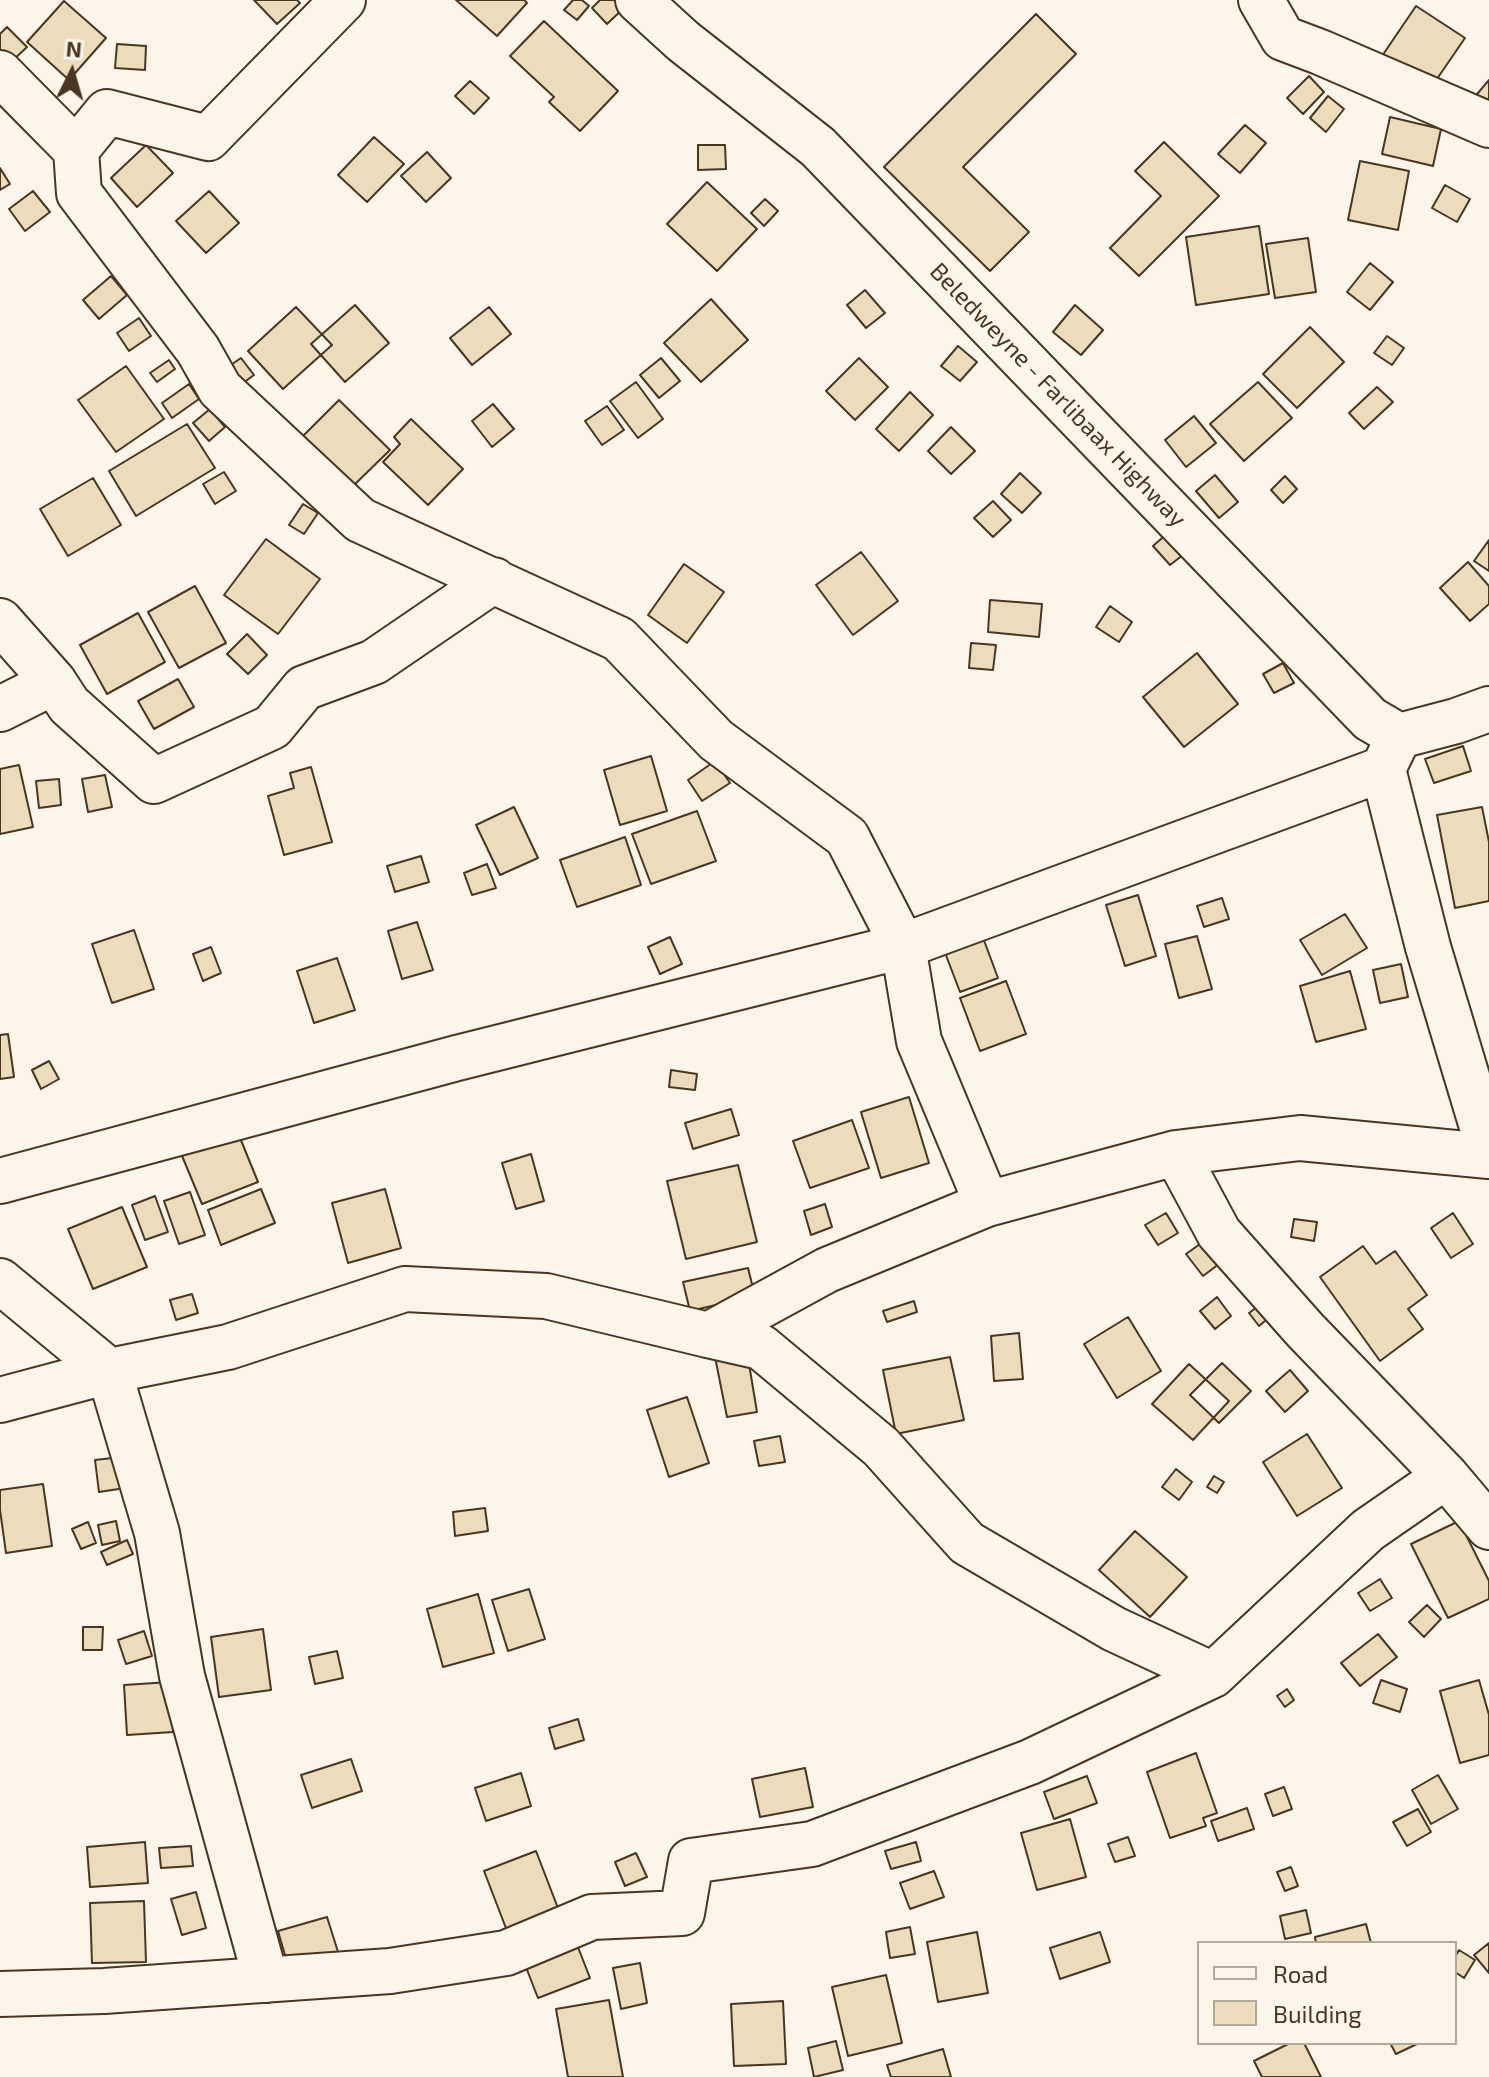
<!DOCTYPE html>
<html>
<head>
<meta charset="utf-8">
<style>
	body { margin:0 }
	#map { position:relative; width:1489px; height:2077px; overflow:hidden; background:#fbf6e9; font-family:"Exo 2",sans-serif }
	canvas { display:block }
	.legend { position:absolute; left:1197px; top:1941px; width:260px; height:104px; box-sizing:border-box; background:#fbf6e9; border:2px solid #b4a999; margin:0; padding:10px 14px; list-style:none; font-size:24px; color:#4a3520 }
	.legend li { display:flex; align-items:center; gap:16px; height:40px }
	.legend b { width:40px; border:2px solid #b4a999 }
	.north { position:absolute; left:32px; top:32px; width:80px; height:80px; -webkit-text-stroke:6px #fbf6e9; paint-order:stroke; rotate:5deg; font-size:22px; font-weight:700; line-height:32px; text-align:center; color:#4a3520 }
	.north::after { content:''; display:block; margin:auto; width:28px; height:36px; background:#4a3520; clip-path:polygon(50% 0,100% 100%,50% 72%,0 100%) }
</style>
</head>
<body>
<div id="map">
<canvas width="1489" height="2077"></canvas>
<ul class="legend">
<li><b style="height:10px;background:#fbf6e9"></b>Road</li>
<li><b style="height:22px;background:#ecdcbc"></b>Building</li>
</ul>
<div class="north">N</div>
</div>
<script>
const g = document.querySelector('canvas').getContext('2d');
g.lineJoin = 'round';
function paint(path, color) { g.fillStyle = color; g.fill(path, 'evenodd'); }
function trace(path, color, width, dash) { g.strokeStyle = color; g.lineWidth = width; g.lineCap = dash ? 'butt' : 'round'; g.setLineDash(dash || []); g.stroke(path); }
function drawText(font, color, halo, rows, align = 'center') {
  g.font = font + ' "Exo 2",sans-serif'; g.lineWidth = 6; g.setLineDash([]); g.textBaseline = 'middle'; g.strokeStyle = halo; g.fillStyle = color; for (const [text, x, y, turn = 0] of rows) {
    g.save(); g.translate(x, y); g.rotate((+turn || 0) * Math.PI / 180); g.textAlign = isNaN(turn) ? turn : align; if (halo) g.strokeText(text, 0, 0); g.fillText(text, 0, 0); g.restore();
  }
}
const building = new Path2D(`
	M254,0H297L300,3L277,24Z
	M456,0H524L527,3L497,36Z
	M573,0H582L589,6L577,20L564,10Z
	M600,0H620L626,6L607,24L592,8Z
	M64,1L106,38L69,80L27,42Z
	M1416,6L1465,38L1428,92L1380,59Z
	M1036,14L1076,54L963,167L1029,232L990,271L884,167Z
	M544,21L618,91L580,131L549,102L554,97L510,56Z
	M7,27L27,47L9,64L0,55V34Z
	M117,44L146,46L145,70L115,68Z
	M1309,76L1324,92L1303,114L1287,98Z
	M1489,80V113L1473,99Z
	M470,81L489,98L474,114L455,96Z
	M1328,96L1344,109L1326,132L1310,118Z
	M1390,117L1441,129L1433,166L1382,154Z
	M1245,125L1266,143L1240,173L1218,154Z
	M374,137L404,164L367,202L338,175Z
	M1164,142L1219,196L1139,276L1110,248L1161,196L1135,171Z
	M146,145L173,173L137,207L111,178Z
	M698,145H725L726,169L698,170Z
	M427,152L451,178L426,202L401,176Z
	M1360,161L1409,171L1398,230L1348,220Z
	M0,168L10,184L0,190Z
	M707,182L757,229L717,271L667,224Z
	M1445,185L1470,199L1457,222L1432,208Z
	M33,191L50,212L25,231L9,209Z
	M209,191L239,223L206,253L176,221Z
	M765,199L778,211L764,226L751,213Z
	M1259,226L1269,294L1196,305L1186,237Z
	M1308,238L1316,292L1275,298L1266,244Z
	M1370,263L1393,282L1370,310L1347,292Z
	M111,276L127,295L99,319L83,300Z
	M865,290L885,313L866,328L847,305Z
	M711,299L748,340L701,382L664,343Z
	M355,305L389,343L345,382L311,344Z
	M1075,305L1103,330L1081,355L1053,332Z
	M296,307L332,345L283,389L248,351Z
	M489,307L511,334L472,365L450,338Z
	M139,318L151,336L129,351L117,333Z
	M1310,327L1344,362L1297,408L1263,374Z
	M1387,336L1404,348L1392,365L1374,353Z
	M958,346L977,362L960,381L941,366Z
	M241,358L254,375L232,391L219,373Z
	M661,358L680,381L659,398L640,375Z
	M859,358L888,387L855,420L826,391Z
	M169,360L175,369L157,382L150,373Z
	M126,366L164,419L116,452L78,400Z
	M636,382L663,419L638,438L610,401Z
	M1258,382L1292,418L1244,461L1210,424Z
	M189,384L199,399L172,418L162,403Z
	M1377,387L1393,402L1364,429L1349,413Z
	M910,392L933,415L899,451L876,429Z
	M339,400L390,450L352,487L303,436Z
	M493,404L514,429L492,447L472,421Z
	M607,406L624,430L602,445L585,421Z
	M210,409L225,427L209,441L193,423Z
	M1194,416L1216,443L1186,467L1165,440Z
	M411,419L463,469L428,505L383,462L400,444L394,437Z
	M187,424L215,468L136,516L109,471Z
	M951,427L975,451L951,474L928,451Z
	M224,472L236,491L215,504L203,484Z
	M1020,473L1041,493L1022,513L1001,494Z
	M1215,475L1238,502L1219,518L1196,491Z
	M1285,476L1297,489L1283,503L1271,490Z
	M93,478L121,525L68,556L40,509Z
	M993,501L1011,520L993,537L974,518Z
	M303,504L318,513L304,534L289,525Z
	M1170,531L1188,551L1170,565L1153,546Z
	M266,539L320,579L278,634L224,595Z
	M1489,540V571L1474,561Z
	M861,552L898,601L853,635L816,585Z
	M1468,562L1489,586V604L1470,621L1440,588Z
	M684,564L724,592L687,643L648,615Z
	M195,586L226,643L179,668L148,612Z
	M990,600L1042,604L1039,637L988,632Z
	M1110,606L1132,622L1119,642L1096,627Z
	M138,613L165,662L107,694L80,645Z
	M247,634L267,655L248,674L227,654Z
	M971,643L996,645L993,670L969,668Z
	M1197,653L1238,704L1184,747L1143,697Z
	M1283,663L1294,683L1274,693L1263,674Z
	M178,679L194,707L154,729L138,701Z
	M1463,746L1471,771L1434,783L1425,759Z
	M651,756L667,811L620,825L604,770Z
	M715,761L730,783L702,801L688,780Z
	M19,765L33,827L0,834V769Z
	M311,767L332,842L284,855L268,796L294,788L290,773Z
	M105,775L112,807L88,812L82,779Z
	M59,779L61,805L39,808L36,781Z
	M514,807L538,858L500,875L476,825Z
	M1482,807L1489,842V901L1455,908L1437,815Z
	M697,811L716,861L651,884L632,834Z
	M625,837L641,885L577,907L560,860Z
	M421,856L429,882L395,892L387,866Z
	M487,864L496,888L472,895L464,873Z
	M1138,895L1156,956L1125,966L1106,905Z
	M1222,898L1229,919L1204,927L1197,906Z
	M1345,914L1367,948L1322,975L1300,940Z
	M417,922L433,970L402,979L388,931Z
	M134,930L154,989L112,1003L92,944Z
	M982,935L998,978L960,992L944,950Z
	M1197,936L1212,989L1179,998L1165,944Z
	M670,937L682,964L660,974L648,947Z
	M211,947L221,973L203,981L193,954Z
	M337,958L355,1010L314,1023L297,971Z
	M1401,964L1408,997L1380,1003L1373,970Z
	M1350,971L1366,1029L1316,1042L1300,986Z
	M1006,981L1026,1034L980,1051L960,998Z
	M8,1034L14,1077L0,1079V1035Z
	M49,1061L59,1079L41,1089L32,1070Z
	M671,1070L697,1074L695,1090L669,1087Z
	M909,1097L929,1163L881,1178L861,1112Z
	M731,1109L739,1135L693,1149L685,1123Z
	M852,1120L869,1168L810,1188L793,1141Z
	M236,1128L258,1182L202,1204L180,1151Z
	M531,1154L544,1201L516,1209L502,1163Z
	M738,1165L757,1242L686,1259L667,1181Z
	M261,1189L275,1223L221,1245L208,1210Z
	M385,1189L401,1248L348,1263L332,1203Z
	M190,1192L205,1235L179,1244L164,1201Z
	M155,1196L168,1232L145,1240L132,1205Z
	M825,1204L832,1227L811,1235L804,1211Z
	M122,1207L147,1267L93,1289L68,1229Z
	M1166,1213L1178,1233L1158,1245L1145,1225Z
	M1453,1213L1473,1244L1451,1258L1431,1228Z
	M1294,1219L1317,1222L1314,1241L1291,1237Z
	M1207,1239L1223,1261L1203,1276L1186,1254Z
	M1363,1246L1376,1264L1395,1251L1427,1295L1408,1309L1423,1329L1380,1361L1320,1277Z
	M748,1268L755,1296L690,1311L683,1282Z
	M192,1294L198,1313L176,1320L170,1300Z
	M1217,1297L1231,1316L1215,1329L1200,1311Z
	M914,1301L917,1312L887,1322L883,1311Z
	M1261,1304L1271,1316L1259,1326L1249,1313Z
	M1128,1317L1161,1371L1117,1398L1084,1344Z
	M1019,1333L1023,1379L994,1381L991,1336Z
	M746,1346L757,1412L727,1417L714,1352Z
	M950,1357L964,1420L896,1434L883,1370Z
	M1222,1363L1251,1391L1219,1423L1190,1395Z
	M1189,1364L1229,1401L1193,1440L1152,1404Z
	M1290,1370L1308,1391L1285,1412L1266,1391Z
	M687,1397L709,1463L669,1477L647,1410Z
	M1307,1434L1342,1488L1297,1516L1263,1462Z
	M780,1436L785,1462L759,1466L754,1441Z
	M121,1457L125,1488L99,1492L95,1460Z
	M1176,1469L1192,1482L1179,1500L1162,1487Z
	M1214,1476L1224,1482L1217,1493L1207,1487Z
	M43,1484L52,1546L6,1553L0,1510V1490Z
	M485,1508L488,1531L455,1536L453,1512Z
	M116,1521L120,1541L102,1545L98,1525Z
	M1459,1521L1489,1581V1599L1448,1618L1411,1544Z
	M88,1522L96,1543L81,1549L72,1529Z
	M1135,1531L1187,1577L1150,1617L1099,1570Z
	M127,1540L133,1554L107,1565L101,1552Z
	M1380,1579L1392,1598L1370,1611L1358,1593Z
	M529,1589L545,1639L508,1651L492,1600Z
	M478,1594L494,1653L443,1667L427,1609Z
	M1427,1605L1441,1619L1424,1637L1409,1622Z
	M83,1627H103L102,1650H83Z
	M263,1629L271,1690L219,1697L211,1637Z
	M144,1631L152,1656L126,1664L118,1640Z
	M1378,1634L1397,1657L1360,1686L1341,1663Z
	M337,1651L343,1678L315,1684L309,1657Z
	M1381,1680L1407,1689L1400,1712L1373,1703Z
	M1479,1680L1489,1715V1755L1460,1763L1440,1691Z
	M170,1682L173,1732L127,1735L124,1685Z
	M1287,1689L1294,1700L1285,1707L1277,1696Z
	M578,1719L584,1740L555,1749L549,1728Z
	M1196,1753L1217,1813L1203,1818L1206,1826L1170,1838L1147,1772Z
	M351,1759L362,1791L312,1808L301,1775Z
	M805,1768L813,1807L760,1817L752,1779Z
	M521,1773L531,1806L486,1821L475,1788Z
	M1438,1775L1458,1809L1431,1824L1412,1790Z
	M1087,1776L1097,1803L1054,1819L1044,1792Z
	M1284,1787L1292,1809L1273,1816L1265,1794Z
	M1247,1808L1254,1829L1218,1841L1211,1821Z
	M1418,1809L1431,1832L1407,1846L1393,1822Z
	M1070,1819L1086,1877L1037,1890L1021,1833Z
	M1128,1837L1135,1856L1115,1862L1108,1844Z
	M145,1842L148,1883L90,1887L87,1847Z
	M916,1842L921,1861L891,1869L885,1851Z
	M191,1846L193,1866L161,1868L159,1848Z
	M536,1851L561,1916L509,1936L484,1871Z
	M636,1853L647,1877L625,1886L615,1862Z
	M1291,1867L1298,1886L1285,1891L1277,1872Z
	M934,1871L944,1897L910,1909L900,1883Z
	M196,1892L206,1928L182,1935L171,1899Z
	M144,1901L146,1962L92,1963L90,1903Z
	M1306,1910L1311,1933L1285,1939L1280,1916Z
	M327,1917L339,1955L289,1969L278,1931Z
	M1366,1924L1371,1943H1316L1315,1937Z
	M910,1927L915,1954L890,1958L886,1932Z
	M977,1932L988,1993L938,2002L927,1942Z
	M1100,1932L1110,1962L1060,1979L1050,1948Z
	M574,1937L590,1978L538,1998L522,1957Z
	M1489,1943V1973L1474,1955Z
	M1459,1950L1475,1960L1464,1978L1455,1972V1957Z
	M640,1963L647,2003L621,2009L613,1968Z
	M886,1975L902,2043L848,2056L832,1987Z
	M609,2000L623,2077H568L556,2009Z
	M783,2001L786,2064L734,2066L731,2004Z
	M836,2041L843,2070L814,2077L808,2048Z
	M1290,2043H1304L1321,2077H1262L1254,2061Z
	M1390,2043H1419L1396,2054Z
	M943,2049L951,2077H891L887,2065Z`);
const minor = new Path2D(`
	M343,0L208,138L107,112L76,150L79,193L198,350L220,389L360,520L619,639L716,740L847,837L903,946L919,1041L987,1204
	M638,0L683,41L818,147L1370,719L1399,736L1456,721L1489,709
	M1261,0L1283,38L1320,52L1489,125
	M0,73L76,150
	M0,621L54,682
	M0,709L54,682L69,705L154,781L272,727L304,688L374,662L494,580
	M1383,769L1428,947L1489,1150
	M1489,1156L1300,1138L1176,1153L1219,1233L1305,1330L1446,1476L1489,1527
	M0,1181L457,1058L903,946L1383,769L1399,736
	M0,1281L109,1371L157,1533L182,1676L266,1980
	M708,1335L761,1347L881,1447L967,1543L1114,1629L1213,1675
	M0,1400L109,1371L228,1347L405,1289L546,1296L708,1335L827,1270L987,1204L1176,1153
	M0,1994L104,1991L390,1971L506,1953L592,1917L682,1913L691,1861L812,1844L1030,1762L1213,1675L1368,1530L1446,1476`);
const streetNames = [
	["Beledweyne - Farlibaax Highway",1058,395,46]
];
paint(building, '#ecdcbc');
trace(building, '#4a3520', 2);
trace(minor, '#4a3520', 48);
trace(minor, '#fbf6e9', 44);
drawText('24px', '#4a3520', '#fbf6e9', streetNames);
</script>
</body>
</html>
